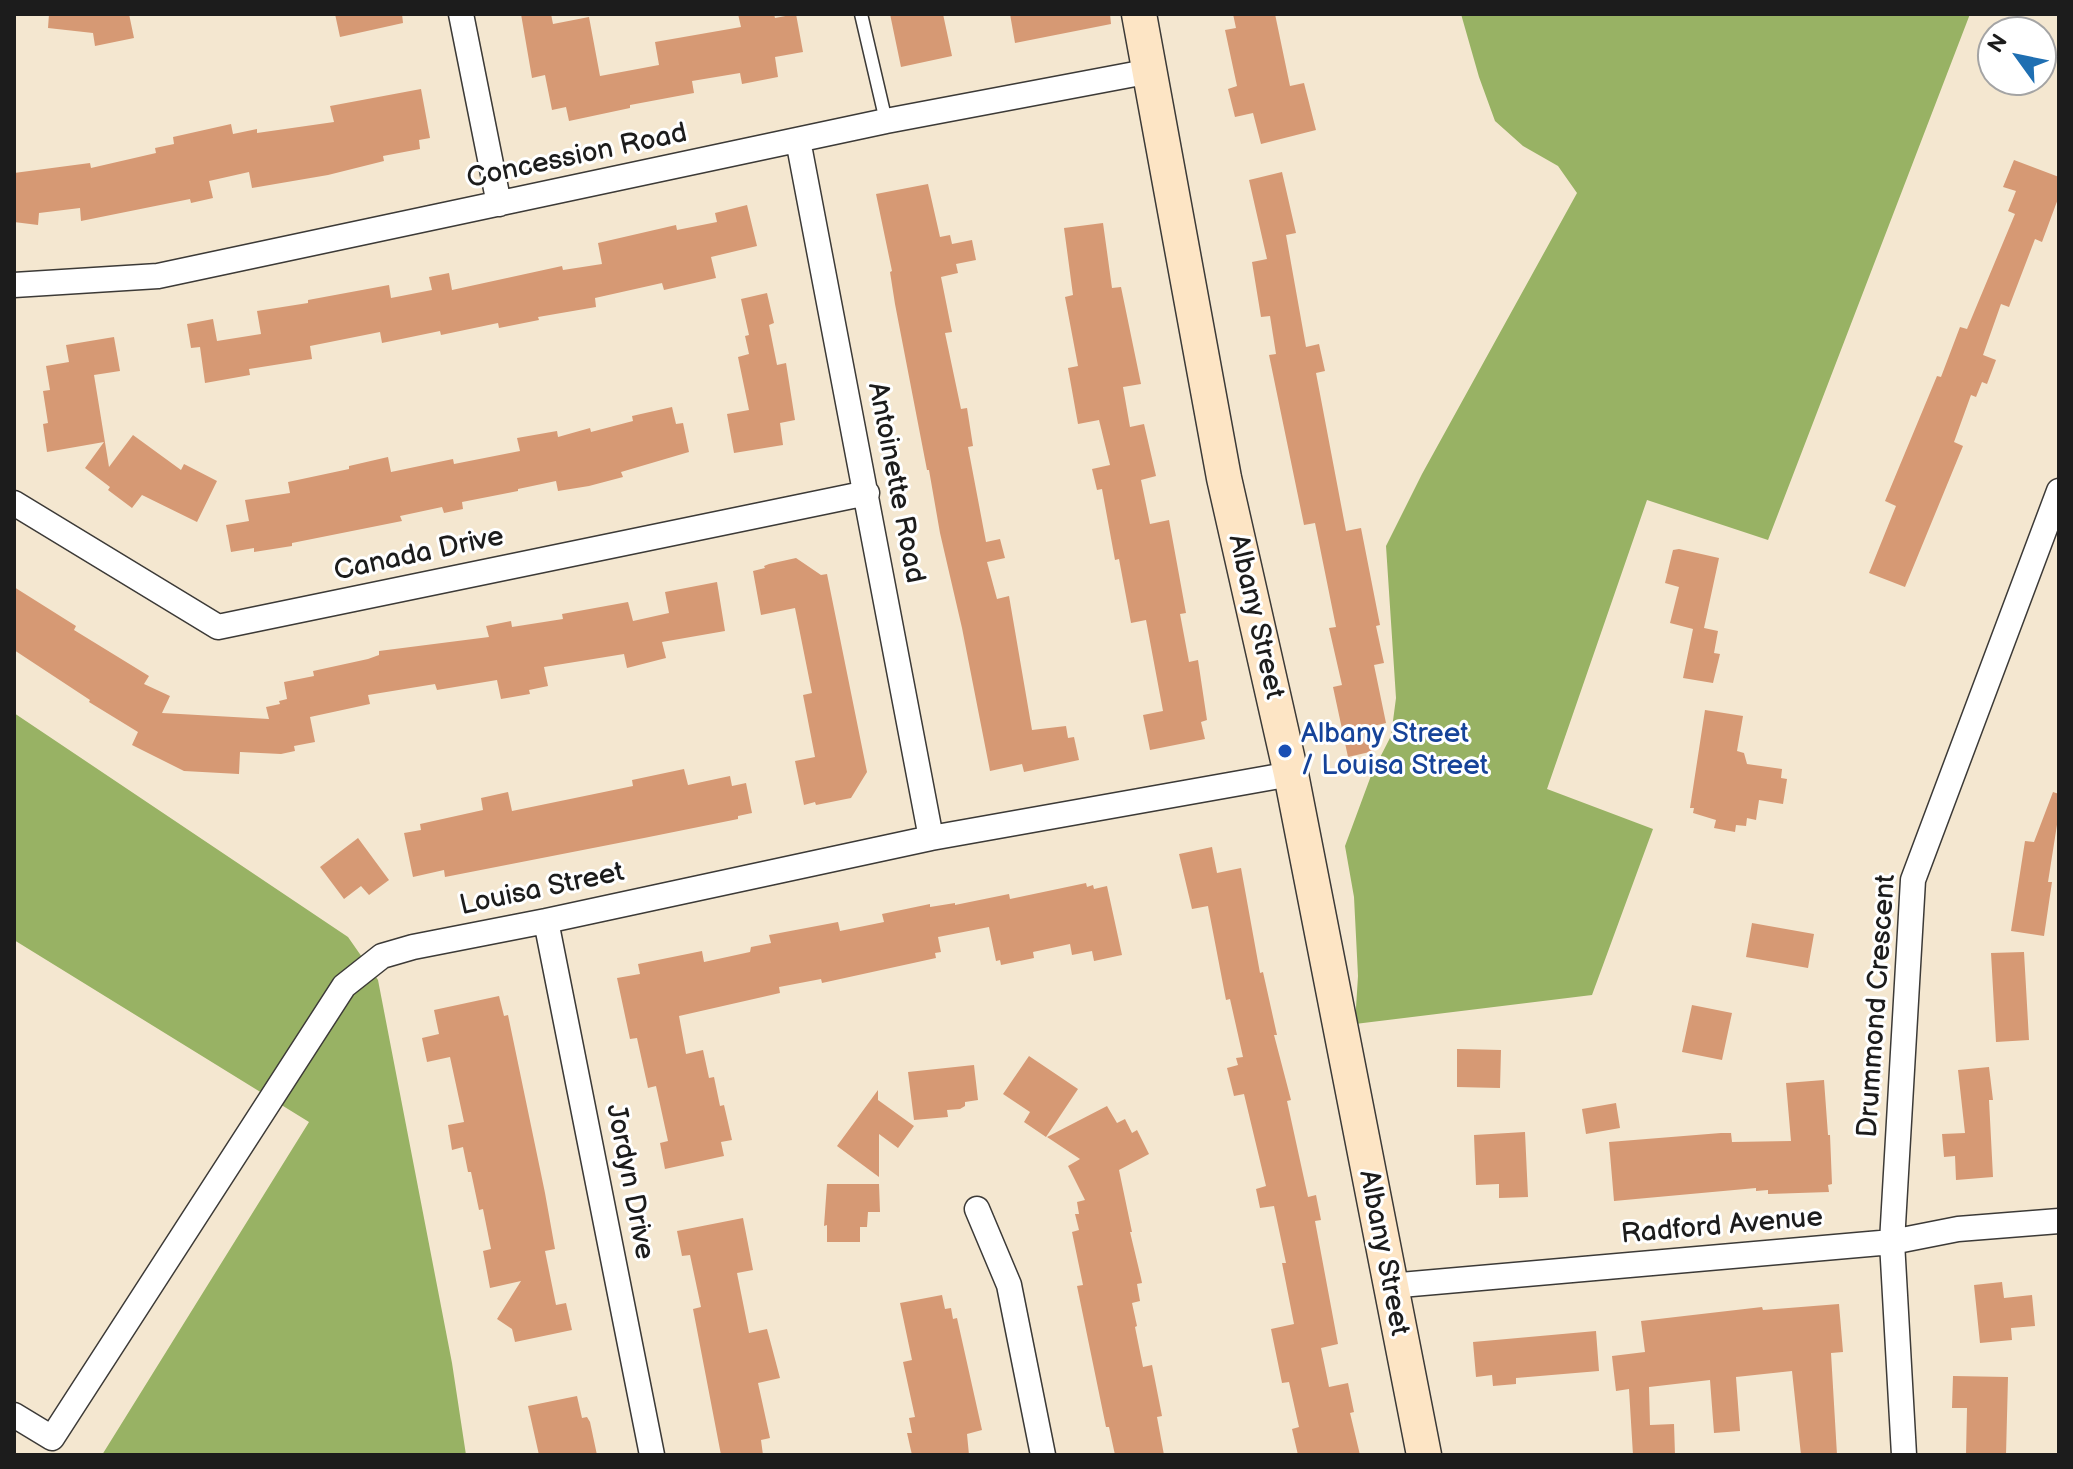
<!DOCTYPE html>
<html>
<head>
<meta charset="utf-8">
<style>
	body { margin:0 }
	#map { position:relative; width:2073px; height:1469px; overflow:hidden; background:#f4e7d0; font-family:"Balsamiq Sans",sans-serif }
	canvas { display:block }
	.frame { position:absolute; inset:0; border:16px solid #1c1c1c; pointer-events:none }
	.north { position:absolute; left:1977px; top:16px; width:80px; height:80px; box-sizing:border-box; background:#fff; border:2px solid #a4a4a4; border-radius:50%; rotate:303deg; font-size:22px; font-weight:700; line-height:32px; text-align:center; color:#1c1c1c }
	.north::after { content:''; display:block; margin:auto; width:28px; height:36px; background:#1f6fb2; clip-path:polygon(50% 0,100% 100%,50% 72%,0 100%) }
</style>
</head>
<body>
<div id="map">
<canvas width="2073" height="1469"></canvas>
<div class="frame"></div>
<div class="north">N</div>
</div>
<script>
const g = document.querySelector('canvas').getContext('2d');
g.lineJoin = 'round';
function paint(path, color) { g.fillStyle = color; g.fill(path, 'evenodd'); }
function trace(path, color, width, dash) { g.strokeStyle = color; g.lineWidth = width; g.lineCap = dash ? 'butt' : 'round'; g.setLineDash(dash || []); g.stroke(path); }
function drawText(font, color, halo, rows, align = 'center') {
  g.font = font + ' "Balsamiq Sans",sans-serif'; g.lineWidth = 6; g.setLineDash([]); g.textBaseline = 'middle'; g.strokeStyle = halo; g.fillStyle = color; for (const [text, x, y, turn = 0] of rows) {
    g.save(); g.translate(x, y); g.rotate((+turn || 0) * Math.PI / 180); g.textAlign = isNaN(turn) ? turn : align; if (halo) g.strokeText(text, 0, 0); g.fillText(text, 0, 0); g.restore();
  }
}
const forest = new Path2D(`
	M1461,14H1970L1768,540L1647,500L1547,789L1653,829L1592,995L1355,1024L1358,976L1354,897L1345,846L1372,773L1391,736L1396,698L1386,546L1422,474L1577,193L1558,166L1523,146L1495,121L1479,77Z
	M14,713L348,937L378,980L452,1363L466,1455H102L309,1122L14,940Z`);
const building = new Path2D(`
	M49,14H129L134,38L95,46L93,33L48,28Z
	M335,14H402L403,23L340,37Z
	M521,14H551L553,24L589,17L600,76L659,65L655,42L741,27L738,14H774L775,18L796,14L803,52L775,57L778,77L742,84L740,73L692,81L694,93L630,105V108L569,121L566,107L552,110L545,75L532,78Z
	M890,14H943L952,56L901,67Z
	M1010,14H1110L1111,24L1015,43Z
	M1233,14H1275L1290,86L1304,83L1316,130L1261,144L1253,113L1235,117L1228,89L1237,86L1225,30L1236,28Z
	M421,89L430,138L419,140L420,149L383,156L384,161L328,175L252,188L249,172L209,181L213,198L191,203L190,199L81,221L80,208L39,213L38,225L14,222V173L90,163L91,168L156,153L155,148L174,144L173,137L231,124L233,134L257,129V133L334,122L330,106Z
	M2014,160L2059,177V196L2042,242L2035,239L2009,307L2001,304L1983,355L1996,360L1987,384L1982,382L1976,397L1971,395L1954,442L1963,446L1905,587L1869,573L1896,506L1885,501L1937,376L1941,377L1960,327L1967,329L2015,214L2008,211L2016,191L2003,187Z
	M1282,172L1296,233L1286,235L1306,347L1319,344L1325,371L1316,373L1346,531L1361,528L1380,625L1376,626L1384,663L1374,665L1386,723L1369,727L1374,751L1348,757L1333,687L1342,685L1329,628L1336,627L1315,523L1304,525L1269,355L1276,354L1270,316L1261,317L1252,262L1267,259L1249,180Z
	M928,184L940,237L950,235L952,244L972,240L976,260L956,264L958,273L941,277L952,332L945,333L961,409L967,408L973,446L968,447L986,542L1000,539L1005,558L987,562L997,599L1009,596L1032,730L1066,726L1068,738L1074,737L1079,760L1024,772L1022,764L990,771L962,628L940,533L929,470H927L895,304L890,272L892,271L876,194Z
	M747,205L757,246L711,257L716,278L664,290L662,283L595,298L596,307L538,317L539,320L499,328L498,323L441,335L440,331L382,343L380,332L310,346L312,359L249,369L250,375L205,383L200,347L191,348L187,324L213,319L217,341L261,334L257,311L308,303V300L389,285L391,298L432,290L429,277L449,273L452,290L562,266L563,270L602,264L598,243L676,225L677,230L717,222L715,213Z
	M1103,223L1112,288L1121,287L1141,384L1123,387L1130,427L1144,424L1156,476L1141,480L1150,524L1169,520L1186,613L1180,614L1189,662L1198,660L1207,720L1201,722L1205,739L1150,750L1143,715L1163,711L1146,620L1131,623L1119,559L1115,560L1102,489L1097,490L1092,469L1110,465L1099,420L1078,424L1068,368L1078,366L1065,297L1073,295L1064,228Z
	M767,293L774,323L769,325L777,365L786,363L795,420L780,423L783,445L734,453L727,414L749,410L738,357L749,354L745,336L749,335L741,299Z
	M114,337L120,371L94,375L109,467L133,435L181,470L184,464L217,481L197,522L142,495L132,508L108,490L110,487L85,468L104,442L47,452L43,424L48,423L43,391L50,390L46,366L69,362L66,345Z
	M672,407L676,424L683,423L689,452L621,472L623,477L589,486L558,491L556,481L518,489V491L462,502L463,509L444,513L442,507L400,516L402,521L292,543V546L254,552V548L231,552L226,525L249,521L245,500L290,493L288,482L349,469V466L388,457L391,472L453,459L454,464L520,451L517,438L557,431L558,437L590,428L591,432L633,421L632,416Z
	M1679,549L1719,558L1704,628L1718,631L1714,653L1720,654L1713,683L1683,678L1693,629L1670,623L1679,587L1665,583L1673,550Z
	M796,558L821,575L827,574L867,772L851,798L816,805L815,802L804,805L795,761L815,757L803,695L812,693L795,608L761,615L753,571L765,568L764,566L769,564Z
	M717,582L725,631L662,642L666,658L627,668L624,654L544,667L548,686L529,690L530,694L501,699L497,680L437,690L435,684L368,695L370,704L310,717L315,742L294,746L295,751L281,754L240,752L239,774L184,771L132,745L138,732L89,702L90,700L14,650V587L76,626L74,630L149,676L144,684L170,696L162,713L269,719L266,707L280,704L279,701L287,699L284,682L314,676L313,671L368,659L379,655V651L489,637L486,626L511,621L512,627L563,619L562,614L628,602L633,621L669,613L665,592Z
	M1705,710L1743,716L1737,751L1744,753L1747,764L1782,769L1781,778L1787,779L1783,804L1759,800L1756,820L1747,818L1746,826L1736,825L1735,832L1714,828L1716,820L1693,813L1694,808H1690Z
	M684,769L688,785L730,776L732,786L746,783L752,813L738,816V819L644,838L445,877L444,870L413,877L404,833L421,830L420,824L483,810L481,798L508,792L512,811L633,786L632,780Z
	M2053,792L2059,794V812L2048,882H2052L2044,936L2011,931L2025,841L2034,842Z
	M358,838L389,880L369,895L361,886L344,899L320,867Z
	M1212,847L1217,873L1241,868L1260,973L1263,972L1277,1035H1274L1291,1100L1287,1101L1308,1197L1316,1195L1321,1220L1315,1221L1338,1344L1321,1348L1329,1387L1348,1383L1354,1412L1350,1413L1360,1455H1298L1292,1429L1299,1427L1289,1382L1282,1383L1271,1329L1294,1324L1282,1263H1286L1274,1206L1260,1208L1256,1189L1266,1186L1244,1094L1234,1096L1227,1068L1238,1065L1236,1058L1243,1057L1230,999L1226,1000L1208,906L1192,909L1179,854Z
	M1086,883L1087,887L1093,885L1094,889L1107,886L1122,955L1094,961L1092,951L1072,955L1070,944L1033,952L1034,958L1001,965L1000,960L996,961L989,927L938,937L941,952L935,953L936,958L822,983L821,979L779,987L780,993L679,1016L686,1054L703,1050L709,1078L714,1077L720,1106L724,1105L732,1140L721,1142L724,1156L665,1169L660,1143L668,1141L656,1086L648,1088L637,1038L630,1039L617,978L640,974L638,964L702,951L704,962L750,952L751,947L771,943L769,935L838,922L840,931L884,922L882,914L930,904V907L955,903V905L1009,894L1010,899Z
	M1752,923L1814,934L1808,968L1746,957Z
	M2024,952L2029,1040L1996,1042L1991,953Z
	M499,996L504,1016L508,1015L545,1193L555,1249L545,1251L556,1305L566,1303L572,1330L515,1342L512,1329L497,1319L521,1281L490,1288L483,1251L491,1249L483,1209L479,1210L471,1172H468L463,1147L452,1150L448,1125L464,1122L450,1057L427,1062L422,1038L439,1034L434,1010Z
	M1692,1005L1732,1013L1722,1060L1682,1052Z
	M1457,1049L1501,1050L1500,1088L1457,1087Z
	M1029,1056L1078,1089L1046,1137L1024,1122L1030,1112L1003,1094Z
	M974,1065L978,1100L965,1102V1106L960,1109L947,1110L948,1117L914,1120L908,1072Z
	M1989,1067L1993,1100H1989L1993,1177L1956,1180L1955,1156L1944,1157L1942,1134L1965,1133L1958,1070Z
	M1824,1080L1828,1135H1830L1832,1184L1828,1185L1829,1192L1768,1194V1190L1756,1191V1188L1614,1201L1609,1142L1721,1133H1731L1732,1142L1791,1141L1786,1083Z
	M878,1090V1100L914,1126L898,1148L879,1134V1177L837,1146Z
	M1616,1103L1620,1128L1586,1134L1582,1109Z
	M1107,1106L1117,1123L1125,1119L1132,1133L1137,1130L1149,1154L1119,1170L1132,1232H1130L1141,1278L1142,1283L1137,1284L1140,1301L1132,1303L1137,1326L1135,1327L1143,1367L1152,1365L1162,1416L1157,1417L1164,1455H1115L1109,1427H1106L1077,1286L1083,1285L1072,1232L1079,1230L1075,1214H1079L1077,1202L1085,1200L1068,1166L1080,1159L1047,1137Z
	M1525,1132L1528,1197L1499,1198V1184L1476,1185L1474,1135Z
	M827,1184H879L880,1212H868L867,1227H860V1242H827V1225L824,1226Z
	M743,1218L753,1270L737,1273L749,1333L767,1329L780,1378L758,1383L770,1438L761,1440L763,1455H721L693,1309L701,1307L690,1255L682,1256L677,1231Z
	M2002,1282L2004,1298L2032,1295L2035,1326L2011,1328L2012,1340L1980,1343L1974,1285Z
	M942,1295L945,1309L951,1308L953,1319L957,1318L982,1430L967,1434L969,1455H912L907,1433H912L909,1418L915,1417L903,1362L912,1360L900,1303Z
	M1839,1304L1843,1352L1831,1353L1837,1455H1801L1792,1371L1736,1377L1740,1431L1714,1433L1710,1380L1649,1387L1650,1425L1674,1424L1675,1455H1633L1629,1389L1616,1391L1612,1356L1645,1352L1641,1321L1762,1307L1763,1310Z
	M1596,1331L1599,1371L1516,1378V1384L1493,1386L1492,1375L1476,1377L1473,1342Z
	M1953,1376L2008,1377L2006,1455H1966L1967,1408H1952Z
	M577,1396L582,1418L587,1417L590,1422L597,1455H539L528,1406Z`);
const lane = new Path2D(`
	M861,14L886,121`);
const street = new Path2D(`
	M461,14L499,204
	M798,140L931,838
	M14,285L158,276L886,121L1151,71
	M14,503L218,627L867,493
	M546,921L652,1455
	M977,1209L1009,1285L1043,1455
	M1389,1286L1892,1242L1958,1229L2059,1221
	M14,1415L52,1438L344,986L382,956L413,947L546,921L931,838L1291,774
	M1904,1455L1892,1242L1913,880L2059,491`);
const secondary = new Path2D(`
	M1139,14L1224,478L1291,774L1424,1455`);
const markers = [
	[1285,751,8,"#1a4fb4"]
];
const streetNames = [
	["Concession Road",577,157,-12],
	["Antoinette Road",895,483,79],
	["Canada Drive",419,555,-12],
	["Albany Street",1255,617,77],
	["Louisa Street",542,890,-12],
	["Drummond Crescent",1878,1006,-86],
	["Jordyn Drive",629,1182,79],
	["Radford Avenue",1722,1227,-5],
	["Albany Street",1383,1253,79]
];
const transitNames = [
	["Albany Street",1301,735],
	["/ Louisa Street",1301,767]
];
paint(forest, '#98b264');
paint(building, '#d69974');
trace(lane, '#3c3a37', 15);
trace(street, '#3c3a37', 27);
trace(secondary, '#3c3a37', 37);
trace(lane, '#fff', 12);
trace(street, '#fff', 24);
trace(secondary, '#fde5c5', 34);
for (const [x, y, r, color] of markers) { const dot = new Path2D(); dot.arc(x, y, r, 0, 2 * Math.PI); g.fillStyle = color; g.fill(dot); trace(dot, '#fff', 3); }
drawText('28px', '#1c1c1c', '#fff', streetNames);
drawText('28px', '#164399', '#fff', transitNames, 'left');
</script>
</body>
</html>
